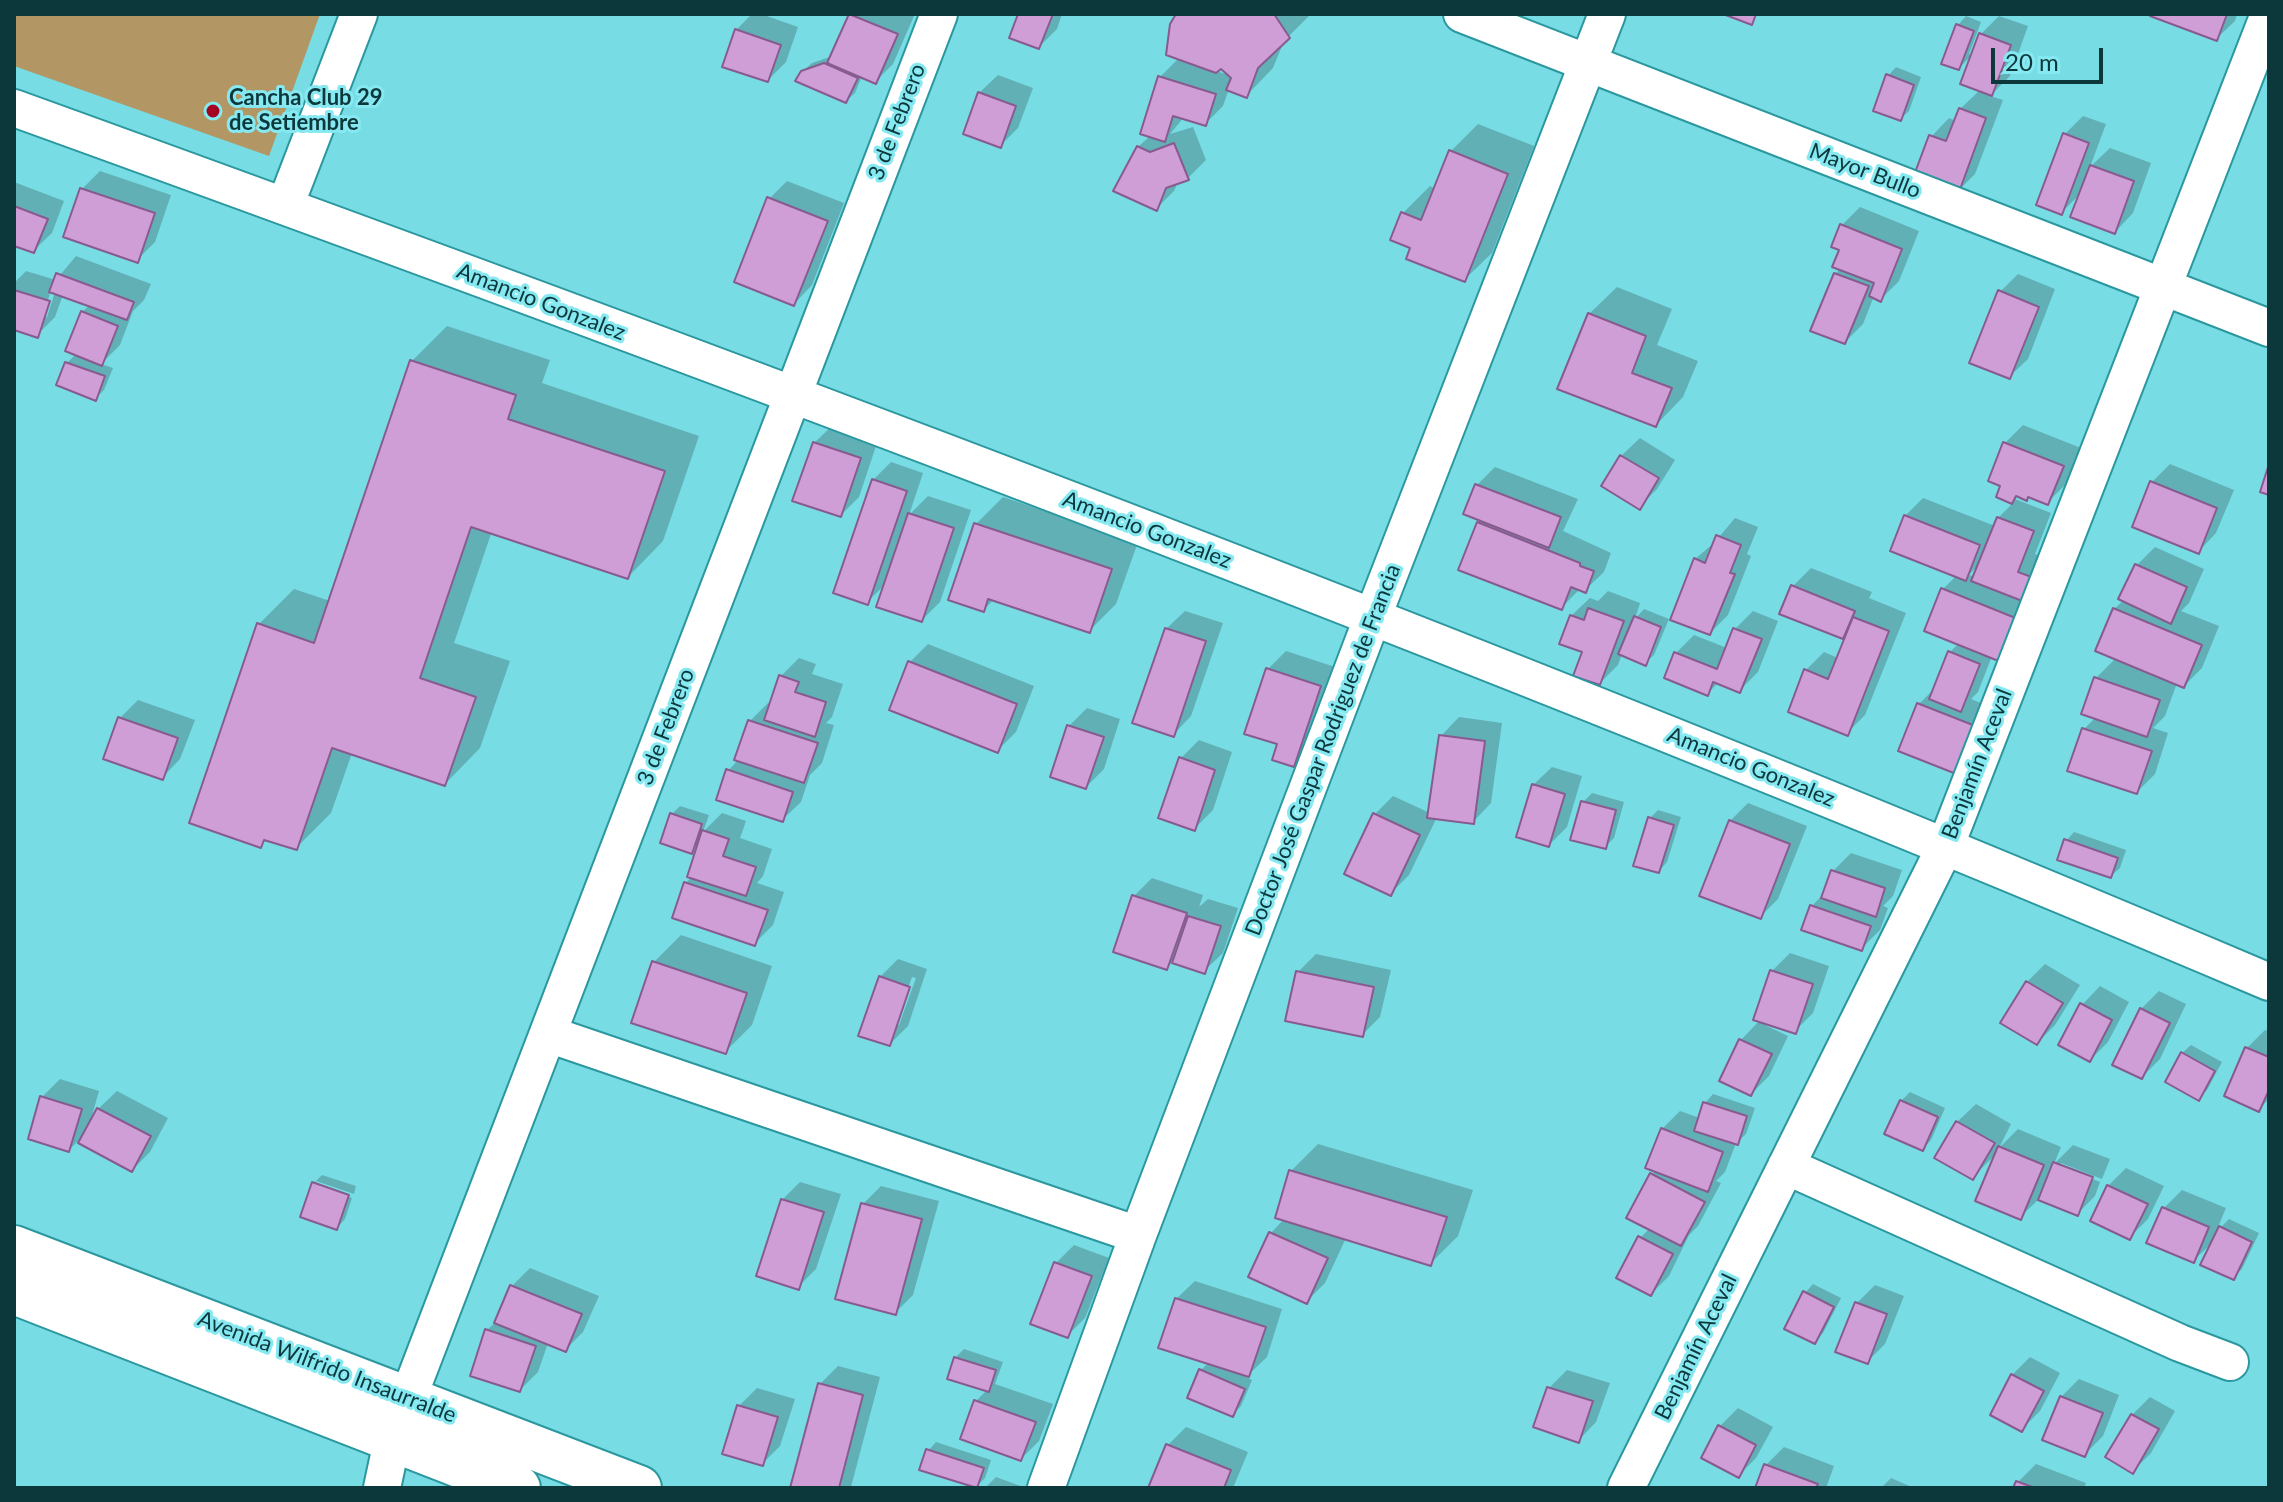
<!DOCTYPE html>
<html>
<head>
<meta charset="utf-8">
<style>
	body { margin:0 }
	#map { position:relative; width:2283px; height:1502px; overflow:hidden; background:#78dce4; font-family:Lato,sans-serif }
	canvas { display:block }
	.frame { position:absolute; inset:0; border:16px solid #0c383c; pointer-events:none }
	.scale { position:absolute; left:1991px; top:48px; width:112px; height:36px; box-sizing:border-box; border:4px solid #0c383c; border-top:0; padding-left:10px; font-size:24px; line-height:28px; white-space:nowrap; color:#0c383c; -webkit-text-stroke:6px #86e9f1; paint-order:stroke }
</style>
</head>
<body>
<div id="map">
<canvas width="2283" height="1502"></canvas>
<div class="frame"></div>
<div class="scale">20 m</div>
</div>
<script>
const g = document.querySelector('canvas').getContext('2d');
g.lineJoin = 'round';
function paint(path, color) { g.fillStyle = color; g.fill(path, 'evenodd'); }
function trace(path, color, width, dash) { g.strokeStyle = color; g.lineWidth = width; g.lineCap = dash ? 'butt' : 'round'; g.setLineDash(dash || []); g.stroke(path); }
function drawText(font, color, halo, rows, align = 'center') {
  g.font = font + ' Lato,sans-serif'; g.lineWidth = 6; g.setLineDash([]); g.textBaseline = 'middle'; g.strokeStyle = halo; g.fillStyle = color; for (const [text, x, y, turn = 0] of rows) {
    g.save(); g.translate(x, y); g.rotate((+turn || 0) * Math.PI / 180); g.textAlign = isNaN(turn) ? turn : align; if (halo) g.strokeText(text, 0, 0); g.fillText(text, 0, 0); g.restore();
  }
}
const green = new Path2D(`
	M14,14H320L269,156L14,66Z`);
const shadow = new Path2D(`
	M752,14H761L798,27L786,62L768,80L736,30Z
	M852,14L914,16L893,64L875,82L862,76L855,93L846,101L802,72L812,63L833,56Z
	M1021,14H1062L1057,29L1039,47Z
	M1179,14H1311L1284,41L1273,68L1246,96L1229,89L1223,106L1205,124L1184,117L1170,134L1193,127L1206,160L1188,178L1178,182L1174,191L1156,209L1138,147L1150,136L1160,77L1179,58ZM1221,67L1232,76L1216,71Z
	M2153,14H2237L2235,21L2216,39Z
	M1966,16L1981,22L1969,54L1972,55L1959,68L1958,25Z
	M1999,16L2028,26L2010,76L1990,96L2003,100L1975,174L1957,192L1931,137L1949,118L1956,121L1960,109L1980,90L1981,34Z
	M1896,67L1921,77L1909,111L1900,119L1888,76Z
	M998,75L1033,88L1018,128L1000,146L979,93Z
	M2083,116L2106,124L2090,167L2110,148L2151,163L2133,213L2115,232L2081,193L2062,212L2065,134Z
	M1478,124L1534,146L1492,253L1464,280L1413,247L1403,213L1430,186L1436,189L1451,151Z
	M100,171L171,195L155,242L137,260L82,189Z
	M787,181L844,203L812,285L794,304L769,199Z
	M14,182L64,201L52,233L33,251L14,244Z
	M1860,207L1919,231L1899,281L1881,299L1874,296L1863,324L1845,342L1835,274L1841,268L1842,225Z
	M76,256L151,284L144,300L133,311L120,345L101,364L113,368L104,390L96,398L67,363L77,353L82,312L90,305L63,295L55,317L37,335L14,328V283L26,271L56,280ZM51,291L55,292L47,317H42Z
	M2018,274L2055,289L2028,359L2009,377L2000,292Z
	M1617,287L1672,309L1657,345L1698,361L1683,397L1656,425L1589,314Z
	M447,326L550,360L542,383L699,436L663,541L628,577L492,531L454,643L510,661L480,748L445,784L352,753L331,813L296,848L267,839L261,845L259,624L294,589L330,601L412,361Z
	M833,425L878,440L859,497L841,515L814,443Z
	M2023,425L2081,448L2066,484L2048,502L2029,495H2018L2015,499L2051,513L2035,554L2057,562L1992,656L1978,692L1971,699L2000,711L1982,756L1919,704L1936,687L1950,652L1959,643L1943,589L1957,575L1905,516L1923,498L1995,526L1998,518L2014,502L1998,496L2003,485L2005,443ZM1980,563L1975,577L1969,575Z
	M1640,438L1675,460L1657,489L1639,507L1621,456Z
	M891,462L923,473L909,515L928,496L971,510L940,602L922,620L886,584L867,602L873,480Z
	M2170,464L2234,490L2216,533L2198,552L2152,482Z
	M1495,467L1578,499L1563,531L1611,553L1604,572L1585,590H1579L1561,608L1479,523L1483,519L1466,513L1477,485Z
	M1003,497L1138,542L1116,604L1089,631L994,599L984,610L976,524Z
	M1735,518L1758,527L1747,554L1751,556L1728,615L1710,633L1695,559L1715,542Z
	M2155,547L2204,569L2189,603L2181,611L2219,626L2202,668L2184,686L2177,683L2165,716L2153,728L2168,733L2155,774L2137,792L2083,730L2096,717V678L2116,658L2114,609L2124,600L2121,598L2137,565Z
	M1811,568L1872,592L1869,598L1906,613L1865,715L1847,733L1806,670L1824,652L1838,658L1846,638L1782,613L1793,586Z
	M1608,591L1640,603L1635,619L1644,609L1669,619L1654,655L1645,663L1622,654L1618,665L1600,683L1571,616L1590,598L1598,601Z
	M1185,611L1223,623L1191,716L1173,735L1166,629Z
	M1753,611L1778,621L1758,672L1740,690L1719,682L1707,694L1676,653L1694,635L1727,648L1735,629Z
	M928,644L1034,686L1016,732L998,750L910,662Z
	M1286,651L1338,668L1312,747L1294,765L1268,669Z
	M799,658L816,664L812,674L843,684L832,717L826,723L834,725L822,763L810,775L801,802L782,820L728,771L739,759L750,721L768,703L771,704L781,676Z
	M138,700L195,720L180,759L162,778L120,718Z
	M1087,708L1120,719L1104,769L1086,787L1069,726Z
	M1459,717L1502,723L1491,803L1473,822L1437,817L1409,875L1391,893L1375,814L1393,796L1430,813L1441,736Z
	M1199,740L1232,752L1213,810L1195,828L1180,759Z
	M1552,767L1582,776L1567,827L1549,845L1533,785Z
	M1592,793L1624,802L1614,838L1605,847L1583,802Z
	M1748,803L1807,826L1778,899L1760,917L1730,821Z
	M680,806L709,815L703,832L722,813L746,821L740,838L772,849L763,876L757,883L784,892L773,925L755,943L686,883L692,876L700,842L691,851L672,814Z
	M1658,810L1681,817L1667,862L1659,871L1649,819Z
	M2074,832L2126,850L2120,868L2111,876L2066,841Z
	M1851,853L1902,870L1893,896L1883,906L1888,908L1880,930L1862,948L1812,906L1825,892L1833,871Z
	M1152,878L1203,895L1199,907L1208,899L1238,908L1223,953L1204,971L1173,961L1167,968L1134,896Z
	M681,935L772,966L752,1025L725,1052L654,962Z
	M1790,953L1829,966L1813,1013L1795,1031L1764,1021L1763,1024L1788,1036L1769,1076L1751,1094L1741,1040L1760,1020L1772,971Z
	M1316,954L1391,970L1380,1017L1362,1035L1298,972Z
	M898,959L927,969L908,1026L890,1044L880,977ZM912,977L916,978L899,1025H895Z
	M2045,964L2080,985L2055,1025L2037,1043L2027,982Z
	M2100,986L2129,1002L2108,1042L2090,1060L2082,1005Z
	M2159,991L2186,1004L2160,1059L2142,1077L2141,1009Z
	M2265,1030L2269,1031V1099L2259,1109L2247,1048Z
	M2191,1045L2222,1062L2207,1090L2199,1098L2182,1053Z
	M60,1079L99,1091L91,1119L92,1120L98,1109L117,1091L168,1118L150,1152L132,1170L84,1135L69,1150L42,1097Z
	M1910,1092L1945,1108L1931,1140L1923,1149L1901,1101Z
	M1713,1094L1755,1108L1746,1134L1736,1143L1725,1172L1716,1181L1721,1183L1698,1226L1689,1235L1669,1276L1651,1294L1640,1238L1650,1228L1652,1175L1656,1170L1662,1129L1680,1111L1700,1118L1705,1103Z
	M1976,1104L2011,1124L1999,1148L2018,1129L2061,1147L2054,1164L2073,1145L2110,1159L2102,1179L2061,1163V1167L2100,1182L2095,1196L2077,1214L2039,1199L2020,1217L1997,1153L1972,1178L1957,1122Z
	M1318,1144L1473,1190L1458,1236L1431,1263L1346,1238L1325,1283L1307,1301L1271,1233L1284,1219L1291,1171Z
	M2126,1168L2164,1186L2148,1219L2130,1237L2108,1186Z
	M322,1175L356,1186L354,1194L316,1181V1186L352,1198L345,1219L337,1228L314,1183Z
	M800,1182L841,1194L816,1269L798,1287L782,1200Z
	M881,1186L939,1201L913,1295L895,1313L863,1204Z
	M2182,1190L2226,1208L2216,1232L2229,1219L2259,1233L2242,1269L2233,1277L2214,1241L2193,1261L2164,1208Z
	M1074,1245L1109,1258L1085,1318L1067,1336L1056,1263Z
	M530,1268L599,1296L583,1332L565,1350L548,1343L538,1372L520,1390L487,1330L498,1320L512,1286Z
	M1195,1281L1282,1309L1267,1357L1246,1377L1252,1380L1241,1406L1232,1415L1201,1370L1209,1362L1176,1299Z
	M1813,1284L1841,1298L1823,1333L1815,1341L1805,1293Z
	M1875,1285L1904,1296L1885,1344L1867,1362L1857,1303Z
	M964,1349L1003,1362L995,1384L1053,1404L1039,1441L1021,1459L976,1401L987,1390L955,1358Z
	M2030,1357L2060,1373L2040,1411L2022,1429L2012,1375Z
	M838,1366L880,1377L851,1487L792,1488L820,1384Z
	M1567,1370L1610,1383L1596,1422L1578,1441L1549,1388Z
	M2079,1379L2119,1395L2103,1436L2085,1454L2061,1397Z
	M757,1388L795,1399L780,1446L762,1464L739,1406Z
	M2150,1397L2175,1411L2151,1453L2133,1471L2132,1415Z
	M1738,1408L1773,1427L1756,1458L1738,1476L1720,1426Z
	M1186,1427L1248,1452L1233,1488H1150L1168,1445Z
	M936,1442L991,1460L985,1478L976,1487L928,1451Z
	M1784,1447L1834,1466L1826,1488H1757L1766,1465Z
	M2036,1464L2086,1483L2084,1488H2015L2018,1482Z
	M996,1477L1026,1488H985Z
	M1891,1478L1914,1488H1881Z`);
const building = new Path2D(`
	M849,14L898,34L876,84L827,63Z
	M1018,14H1053L1039,49L1009,38Z
	M1176,14H1274L1290,38L1258,68L1247,98L1226,90L1231,78L1221,69L1216,73L1166,55L1170,24Z
	M1723,14H1756L1752,25Z
	M2151,14H2227L2217,41L2150,16Z
	M1956,24L1974,31L1959,70L1941,64Z
	M735,29L781,45L768,82L722,67Z
	M1979,33L2011,45L1992,96L1960,84Z
	M824,63L858,78L846,103L795,81L801,71Z
	M1886,74L1914,85L1901,121L1873,111Z
	M1158,76L1216,94L1206,126L1173,116L1165,142L1140,134Z
	M978,92L1016,106L1001,148L963,134Z
	M1959,108L1986,118L1958,195L1913,178L1929,135L1946,141Z
	M2063,133L2089,143L2062,215L2036,205Z
	M1174,143L1189,180L1166,188L1157,211L1113,191L1137,146L1150,152Z
	M1449,150L1508,174L1465,282L1406,259L1410,248L1390,240L1401,212L1421,220Z
	M2090,165L2134,181L2115,234L2070,217Z
	M80,188L155,213L138,263L63,237Z
	M767,197L828,221L794,306L734,282Z
	M14,206L48,219L34,253L14,246Z
	M1840,224L1902,249L1881,302L1869,296L1874,283L1832,267L1839,250L1831,247Z
	M56,273L134,302L127,320L49,292Z
	M1834,273L1869,286L1845,344L1810,331Z
	M14,290L50,301L38,338L14,330Z
	M1998,290L2039,307L2010,379L1969,363Z
	M81,311L118,326L102,366L65,351Z
	M1588,313L1646,336L1632,373L1672,388L1656,427L1557,389Z
	M410,360L516,395L508,419L665,471L628,579L471,527L420,678L476,697L445,786L332,748L297,850L264,840L261,848L189,823L257,623L314,643Z
	M65,362L105,376L96,401L56,385Z
	M813,442L861,458L841,517L792,501Z
	M2003,442L2064,466L2048,505L2028,497L2027,501L2016,496L2012,504L1996,497L2000,486L1988,481Z
	M1620,455L1659,478L1640,510L1601,486Z
	M2269,464V495L2260,492Z
	M872,479L907,491L868,605L833,593Z
	M2150,481L2217,508L2199,554L2132,527Z
	M1475,484L1561,517L1549,548L1463,514Z
	M908,513L954,528L922,622L876,607Z
	M1904,515L1980,545L1966,581L1890,551Z
	M1997,517L2034,531L2018,572L2040,580L2030,604L1971,581Z
	M1477,522L1580,563V566L1594,571L1586,593L1571,587L1562,610L1458,570Z
	M974,523L1112,569L1090,633L988,599L984,612L948,600Z
	M1716,535L1741,545L1730,573L1735,574L1710,635L1670,620L1694,558L1705,563Z
	M2135,564L2187,587L2171,624L2118,599Z
	M1791,585L1855,611L1843,639L1779,614Z
	M1941,588L2018,619L2001,662L1924,631Z
	M1588,608L1624,621L1600,685L1573,676L1582,652L1559,644L1570,615L1584,620Z
	M2113,608L2202,645L2184,688L2095,651Z
	M1634,616L1661,627L1646,666L1618,654Z
	M1853,617L1889,631L1848,736L1788,712L1804,669L1828,679Z
	M1165,628L1206,641L1174,737L1132,723Z
	M1733,628L1762,639L1740,693L1713,682L1708,696L1664,678L1674,652L1717,669Z
	M1948,651L1980,664L1961,712L1929,699Z
	M908,661L1017,704L998,753L889,710Z
	M1266,668L1321,686L1294,767L1272,760L1277,744L1244,734Z
	M779,675L799,682L795,692L826,702L815,737L764,720Z
	M2094,677L2160,700L2147,737L2081,714Z
	M1917,703L1983,729L1964,777L1898,751Z
	M118,717L178,738L163,780L103,759Z
	M748,720L818,743L804,783L734,760Z
	M1067,725L1104,737L1086,789L1050,777Z
	M2082,728L2152,751L2137,794L2067,771Z
	M1439,735L1485,741L1474,824L1427,818Z
	M1179,757L1215,770L1195,831L1158,818Z
	M726,769L793,792L783,822L716,800Z
	M1532,784L1565,794L1549,847L1516,837Z
	M1581,801L1616,810L1606,849L1570,840Z
	M670,813L702,824L692,854L660,843Z
	M1373,813L1420,835L1391,896L1344,874Z
	M1648,817L1674,825L1659,873L1633,866Z
	M1729,820L1790,844L1761,919L1699,896Z
	M702,830L729,839L723,856L756,867L746,896L687,877Z
	M2064,839L2118,858L2111,878L2057,860Z
	M1831,870L1885,888L1876,917L1821,898Z
	M684,882L768,910L755,946L672,918Z
	M1132,895L1187,913L1167,970L1113,952Z
	M1810,905L1871,926L1862,951L1801,930Z
	M1188,916L1221,926L1205,974L1172,963Z
	M652,961L747,993L726,1054L631,1023Z
	M1770,970L1813,984L1796,1034L1753,1020Z
	M1296,971L1374,987L1363,1037L1285,1021Z
	M879,976L910,987L890,1046L858,1036Z
	M2026,981L2063,1003L2037,1045L2000,1023Z
	M2080,1003L2112,1020L2090,1062L2058,1045Z
	M2140,1008L2170,1023L2142,1079L2112,1065Z
	M1739,1039L1772,1054L1751,1096L1719,1081Z
	M2245,1047L2269,1057V1090L2259,1112L2224,1096Z
	M2181,1052L2215,1071L2199,1101L2165,1082Z
	M40,1096L82,1109L69,1152L28,1139Z
	M1900,1100L1938,1117L1923,1151L1884,1134Z
	M1703,1102L1747,1116L1738,1145L1694,1131Z
	M97,1108L151,1136L132,1172L78,1143Z
	M1956,1121L1995,1143L1973,1180L1934,1158Z
	M1661,1128L1723,1152L1708,1192L1645,1168Z
	M1998,1146L2044,1165L2021,1220L1975,1201Z
	M2053,1162L2093,1177L2078,1216L2038,1200Z
	M1289,1170L1447,1217L1431,1266L1275,1218Z
	M1650,1173L1705,1202L1681,1246L1626,1218Z
	M312,1182L349,1195L337,1230L300,1217Z
	M2107,1185L2148,1204L2130,1240L2090,1221Z
	M781,1199L824,1212L799,1290L756,1276Z
	M861,1203L922,1219L896,1315L835,1299Z
	M2162,1207L2209,1227L2194,1263L2146,1243Z
	M2219,1226L2252,1242L2234,1280L2200,1265Z
	M1269,1232L1328,1258L1307,1304L1248,1277Z
	M1638,1236L1673,1254L1651,1296L1616,1278Z
	M1054,1262L1092,1276L1068,1338L1030,1324Z
	M510,1285L582,1314L566,1352L494,1323Z
	M1803,1291L1834,1307L1815,1344L1784,1329Z
	M1175,1298L1266,1327L1249,1377L1158,1348Z
	M1855,1302L1887,1314L1868,1364L1835,1352Z
	M485,1329L536,1346L520,1392L470,1376Z
	M954,1357L996,1370L989,1392L947,1379Z
	M1199,1369L1245,1389L1233,1417L1187,1398Z
	M2011,1374L2044,1391L2022,1432L1990,1415Z
	M818,1383L863,1395L839,1488H790Z
	M1547,1387L1593,1401L1579,1443L1533,1427Z
	M2060,1396L2103,1413L2085,1457L2042,1440Z
	M974,1400L1036,1422L1021,1461L960,1439Z
	M737,1405L778,1417L763,1466L722,1454Z
	M2131,1414L2159,1429L2133,1474L2105,1457Z
	M1718,1425L1756,1445L1739,1478L1701,1458Z
	M1166,1444L1231,1470L1224,1488H1148Z
	M926,1449L984,1468L977,1488L919,1470Z
	M1764,1464L1818,1484L1816,1488H1755Z
	M2016,1481L2035,1488H2013Z`);
const minor = new Path2D(`
	M1462,14L2269,328
	M14,108C772,382 1527,667 2269,982
	M285,206L359,14
	M548,1034L1138,1235
	M1786,1166L2180,1343L2230,1362
	M382,1488L392,1441L408,1398L939,14
	M1046,1488L1138,1235L1373,616L1607,14
	M1626,1488L1946,845L2269,14`);
const tertiary = new Path2D(`
	M14,1248L639,1488
	M14,1292L518,1488`);
const markers = [
	[213,111,8,"#a20421"]
];
const poiNames = [
	["Cancha Club 29",229,98],
	["de Setiembre",229,123]
];
const streetNames = [
	["3 de Febrero",897,122,-69],
	["Mayor Bullo",1865,171,21],
	["Amancio Gonzalez",541,302,21],
	["Amancio Gonzalez",1147,530,21],
	["3 de Febrero",666,727,-69],
	["Doctor José Gaspar Rodriguez de Francia",1323,750,-69],
	["Benjamín Aceval",1977,764,-69],
	["Amancio Gonzalez",1751,767,22],
	["Benjamín Aceval",1696,1347,-64],
	["Avenida Wilfrido Insaurralde",327,1367,21]
];
paint(green, '#b29764');
paint(shadow, '#0003');
paint(building, '#d09ed6');
trace(building, '#885b8e', 2);
trace(minor, '#2b979f', 40);
trace(tertiary, '#2b979f', 48);
trace(minor, '#fff', 36);
trace(tertiary, '#fff', 44);
for (const [x, y, r, color] of markers) { const dot = new Path2D(); dot.arc(x, y, r, 0, 2 * Math.PI); g.fillStyle = color; g.fill(dot); trace(dot, '#86e9f1', 3); }
drawText('bold 22px', '#0c383c', '#86e9f1', poiNames, 'left');
drawText('22px', '#0c383c', '#86e9f1', streetNames);
</script>
</body>
</html>
